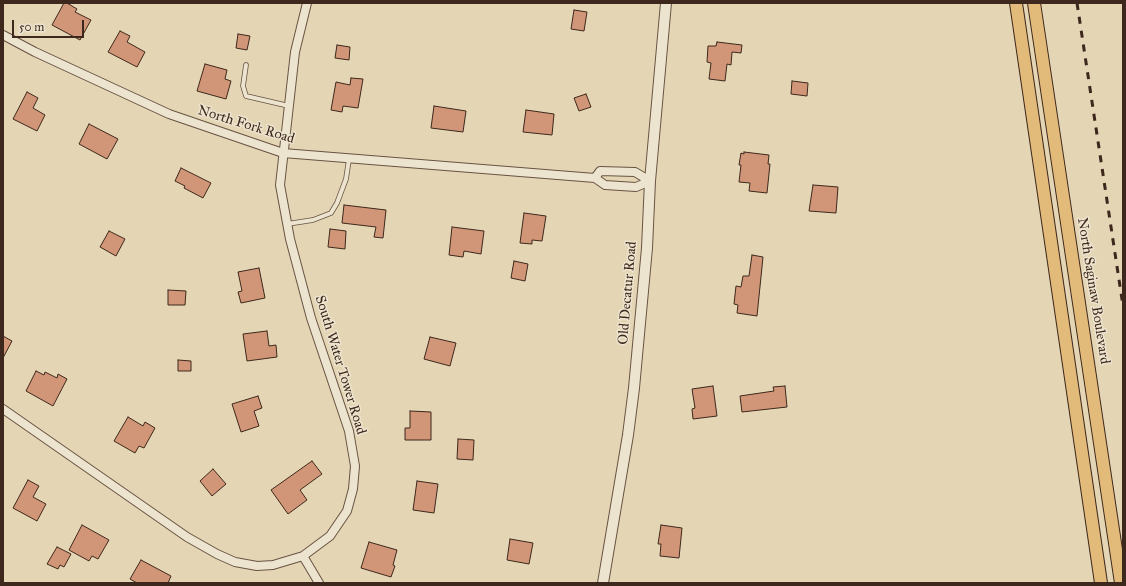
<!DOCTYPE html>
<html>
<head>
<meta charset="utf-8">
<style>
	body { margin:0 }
	#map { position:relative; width:1126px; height:586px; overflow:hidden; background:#e4d6b5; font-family:"IM FELL Great Primer",serif }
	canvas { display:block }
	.frame { position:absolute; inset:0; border:4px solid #3e271c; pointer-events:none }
	.scale { position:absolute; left:12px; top:20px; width:72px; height:18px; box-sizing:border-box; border:2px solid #3e271c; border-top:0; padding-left:5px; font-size:12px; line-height:14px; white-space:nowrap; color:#3e271c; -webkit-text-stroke:3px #ede4cf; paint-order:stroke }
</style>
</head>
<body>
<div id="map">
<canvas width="1126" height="586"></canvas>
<div class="frame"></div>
<div class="scale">50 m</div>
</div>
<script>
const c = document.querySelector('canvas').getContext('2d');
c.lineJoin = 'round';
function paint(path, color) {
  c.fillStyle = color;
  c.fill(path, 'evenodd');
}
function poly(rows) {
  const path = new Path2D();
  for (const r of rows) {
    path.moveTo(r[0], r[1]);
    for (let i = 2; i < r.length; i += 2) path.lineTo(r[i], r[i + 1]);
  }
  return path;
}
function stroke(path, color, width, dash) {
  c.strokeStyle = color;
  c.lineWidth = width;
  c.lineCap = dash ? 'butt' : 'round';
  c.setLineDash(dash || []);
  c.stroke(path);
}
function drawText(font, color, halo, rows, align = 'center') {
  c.font = font + ' "IM FELL Great Primer",serif';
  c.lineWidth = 3;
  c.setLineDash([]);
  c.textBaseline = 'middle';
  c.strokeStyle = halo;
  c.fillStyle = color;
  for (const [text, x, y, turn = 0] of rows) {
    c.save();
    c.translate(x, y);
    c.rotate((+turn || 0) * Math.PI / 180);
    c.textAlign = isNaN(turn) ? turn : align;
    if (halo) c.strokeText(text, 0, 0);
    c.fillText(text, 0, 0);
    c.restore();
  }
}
const building = poly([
	[64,3,67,3,77,9,75,12,91,20,80,40,52,25,64,3],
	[574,10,587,12,584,31,571,29,574,10],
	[120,31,130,36,127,42,145,52,137,67,108,52,120,31],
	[238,34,250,36,247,50,236,48,238,34],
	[717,42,742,45,741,53,732,52,731,65,727,64,725,81,709,79,711,63,707,62,708,46,716,46,717,42],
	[337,45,350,47,349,60,335,58,337,45],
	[205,64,227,70,225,79,231,81,226,99,197,91,205,64],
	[351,78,363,79,358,108,343,106,342,112,331,110,336,82,350,85,351,78],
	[792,81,808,83,807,96,791,94,792,81],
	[27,92,38,98,33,108,45,115,37,131,13,119,27,92],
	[586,94,591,107,579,111,574,98,586,94],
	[434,106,466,111,463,132,431,128,434,106],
	[526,110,554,114,552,135,523,132,526,110],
	[89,124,118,139,107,159,79,144,89,124],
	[744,152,769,155,768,164,770,164,767,193,749,191,750,183,739,182,741,165,739,165,741,153,744,154,744,152],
	[181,168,211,183,203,198,184,188,185,186,175,181,181,168],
	[813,185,838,187,836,213,809,211,813,185],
	[344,205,386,210,383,238,374,237,376,227,342,223,344,205],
	[524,213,546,216,542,241,532,240,532,244,520,243,524,213],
	[452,227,484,231,481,254,464,251,463,257,449,255,452,227],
	[330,229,346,231,345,249,328,247,330,229],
	[109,231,125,239,116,256,100,247,109,231],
	[752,255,763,257,757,316,737,313,738,305,734,304,736,286,741,287,743,276,749,276,752,255],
	[514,261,528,264,525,281,511,278,514,261],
	[259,268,265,298,241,303,238,292,242,291,238,272,259,268],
	[168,290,186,291,185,305,168,305,168,290],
	[267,331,269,346,276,345,277,357,247,361,243,334,267,331],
	[3,336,12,341,3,358,3,336],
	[430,337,456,343,450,366,424,359,430,337],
	[178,360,191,361,191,371,178,371,178,360],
	[36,371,44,375,45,372,57,378,58,374,67,379,53,406,26,391,36,371],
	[713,386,717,416,693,419,692,409,695,408,692,389,713,386],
	[785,386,787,407,742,412,740,396,774,391,773,387,785,386],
	[258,396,262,408,254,411,259,426,241,432,232,404,258,396],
	[410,411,431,412,431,440,405,440,405,428,410,428,410,411],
	[128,417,143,426,145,422,155,428,144,448,139,446,135,453,114,441,128,417],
	[458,439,474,440,473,460,457,459,458,439],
	[312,461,322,474,300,490,307,500,288,514,271,490,312,461],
	[213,469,226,484,212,496,200,481,213,469],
	[28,480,39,486,33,497,46,504,37,521,13,508,28,480],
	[417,481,438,484,434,513,413,510,417,481],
	[82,525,109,540,98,559,92,556,89,561,69,550,82,525],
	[661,525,682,528,679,558,660,556,661,544,658,544,661,525],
	[510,539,533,543,529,564,507,560,510,539],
	[369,542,397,550,393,565,395,566,391,577,361,568,369,542],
	[57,547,71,554,64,567,60,565,58,569,47,564,57,547],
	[141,560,171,576,168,583,137,583,130,579,141,560]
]);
paint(building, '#d09677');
stroke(building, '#3e271c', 1);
const service = poly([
	[246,65,243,86,246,96,289,106],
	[287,224,313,220,331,213,337,203,346,179,349,159]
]);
const minor = poly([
	[3,35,35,52,169,114,283,153,595,178,605,185,636,187,650,181],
	[595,178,600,171,635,172,650,181],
	[3,409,187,537,217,554,235,562,257,566,273,565,303,556,330,536,347,511,353,489,355,466,349,431,311,318,290,239,280,185,295,52,307,3],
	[303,556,319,583]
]);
const tertiary = poly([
	[603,583,628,435,634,388,647,248,650,181,666,3]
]);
const primary = poly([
	[1016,3,1101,583],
	[1034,3,1121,583]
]);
stroke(service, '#685342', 5.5);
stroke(minor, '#685342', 10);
stroke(tertiary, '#685342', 12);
stroke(primary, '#3e271c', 14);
stroke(service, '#ede4cf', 4);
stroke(minor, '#ede4cf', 8);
stroke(tertiary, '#ede4cf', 10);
stroke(primary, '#e2bb7a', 12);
stroke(poly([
	[1077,3,1123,306],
	[1123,3,1123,4]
]), '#3e271c', 3, [7, 7]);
drawText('14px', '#3e271c', '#ede4cf', [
	["North Fork Road",246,125,17],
	["North Saginaw Boulevard",1093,291,81],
	["Old Decatur Road",628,293,-85],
	["South Water Tower Road",340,365,73]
]);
</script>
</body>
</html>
